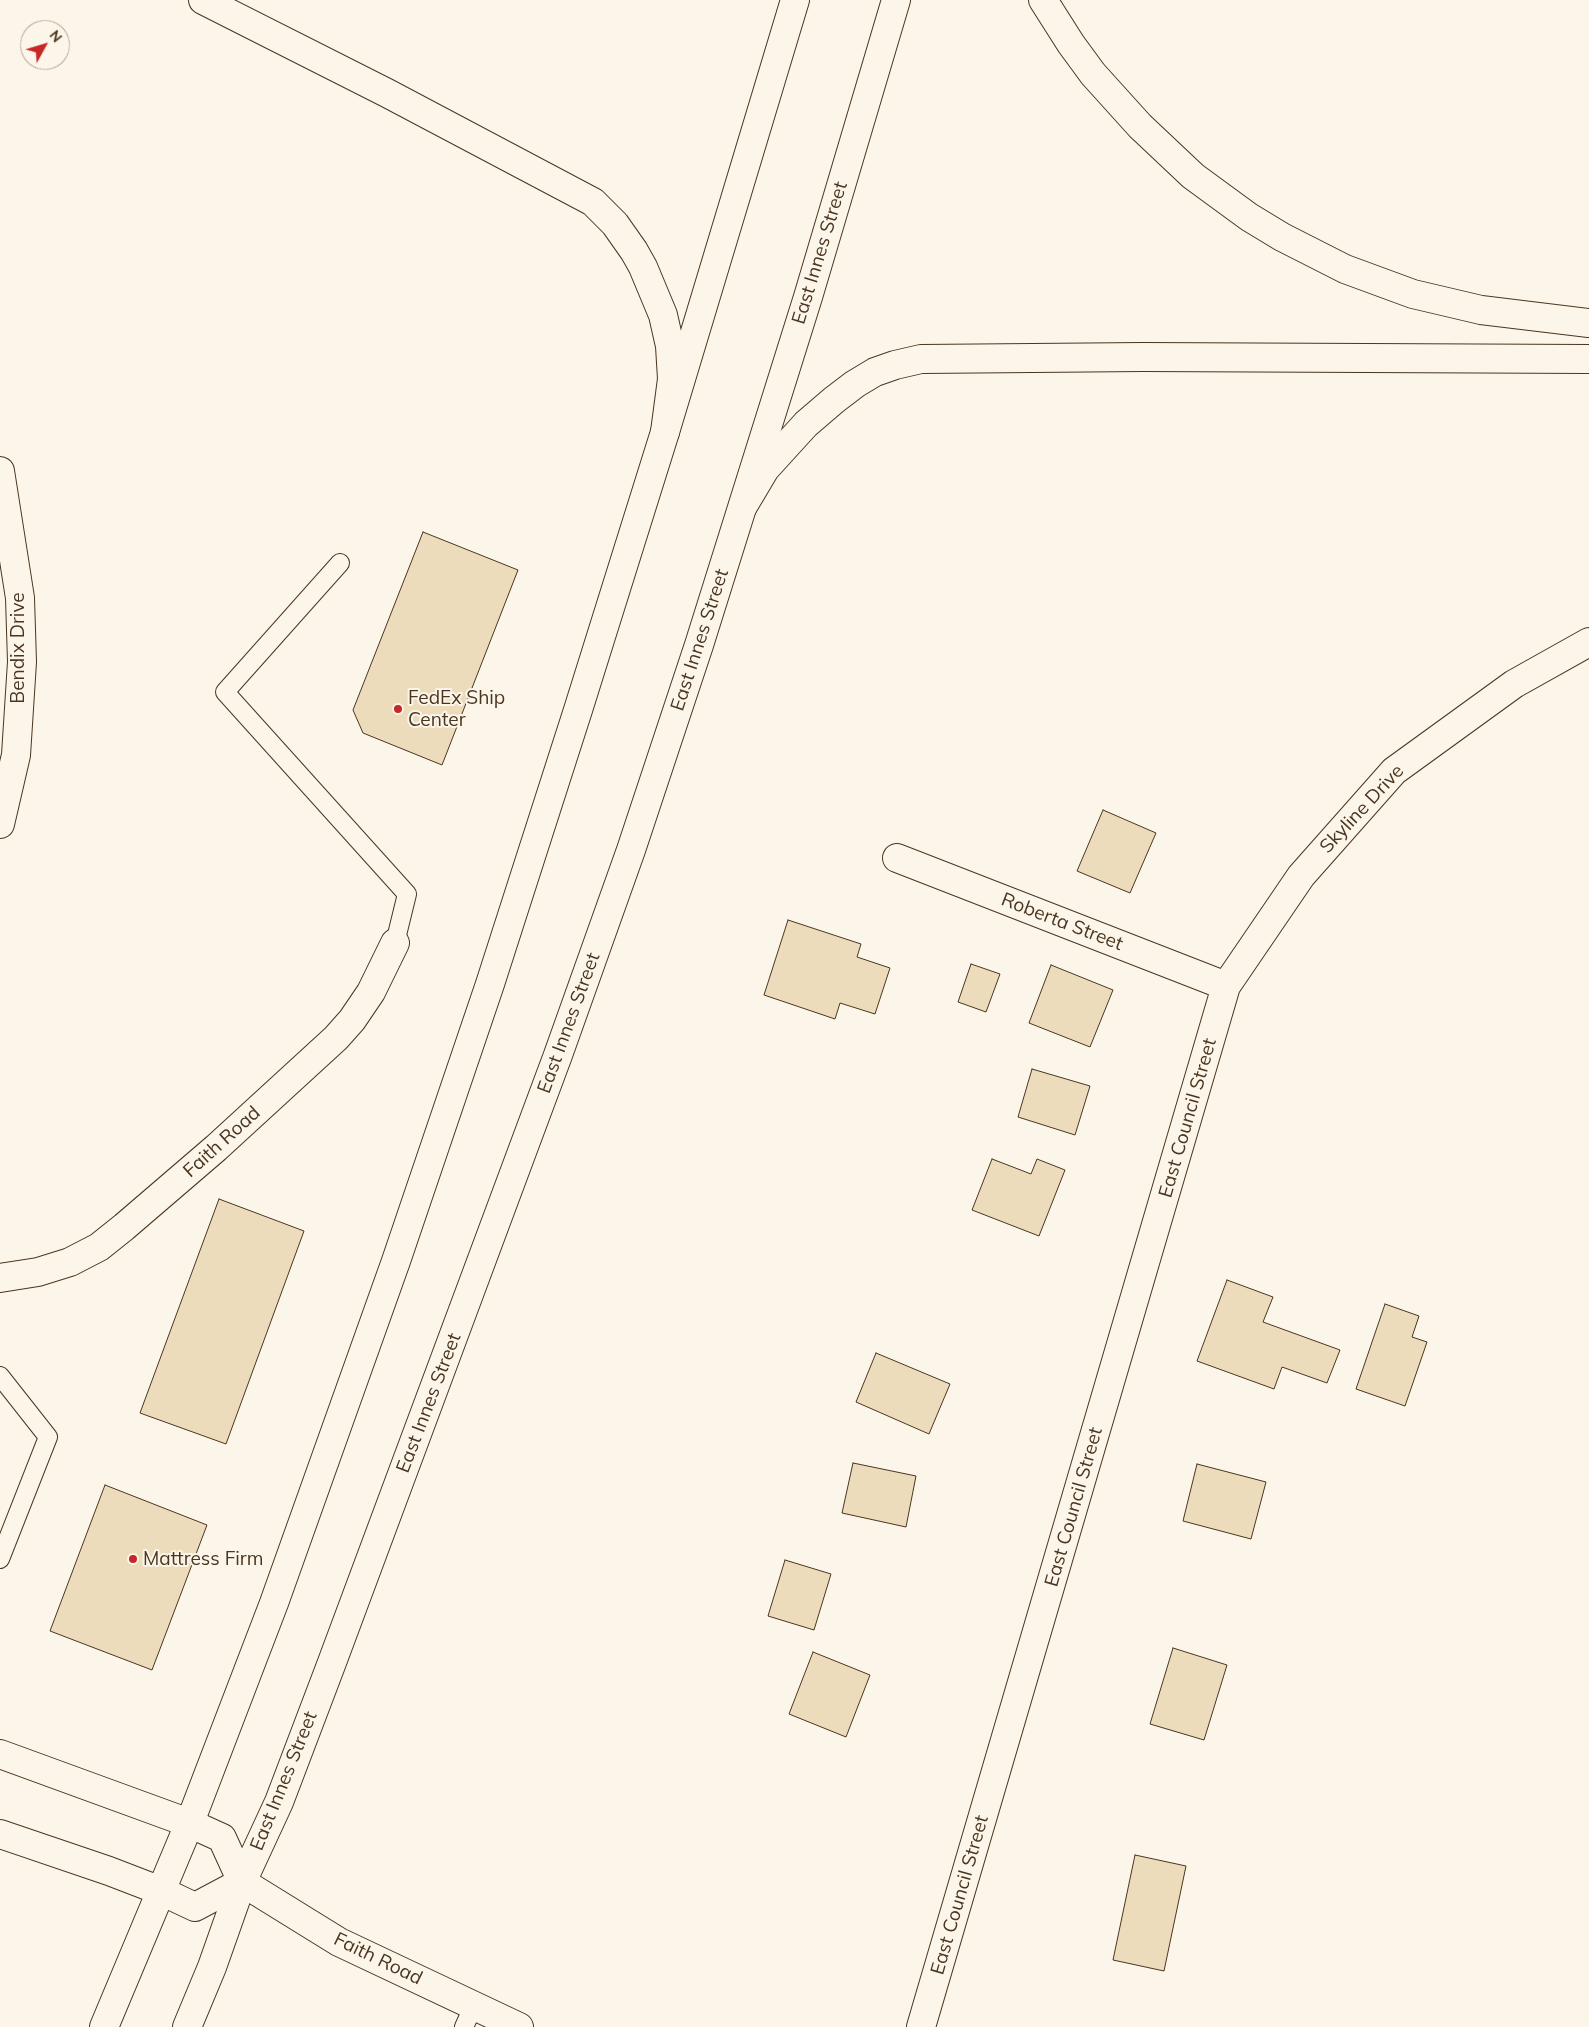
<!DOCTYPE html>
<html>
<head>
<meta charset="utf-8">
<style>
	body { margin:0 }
	#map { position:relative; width:1589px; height:2027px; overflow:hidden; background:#fbf6e9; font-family:Mulish,sans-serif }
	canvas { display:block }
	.north { position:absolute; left:20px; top:20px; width:50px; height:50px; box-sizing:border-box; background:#fbf6e9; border:1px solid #b4a999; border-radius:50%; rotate:51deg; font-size:14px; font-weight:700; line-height:20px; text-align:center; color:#4a3520 }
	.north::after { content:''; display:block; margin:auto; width:18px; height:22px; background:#c62828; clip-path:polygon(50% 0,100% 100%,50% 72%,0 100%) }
</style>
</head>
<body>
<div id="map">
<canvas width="1589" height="2027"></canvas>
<div class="north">N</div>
</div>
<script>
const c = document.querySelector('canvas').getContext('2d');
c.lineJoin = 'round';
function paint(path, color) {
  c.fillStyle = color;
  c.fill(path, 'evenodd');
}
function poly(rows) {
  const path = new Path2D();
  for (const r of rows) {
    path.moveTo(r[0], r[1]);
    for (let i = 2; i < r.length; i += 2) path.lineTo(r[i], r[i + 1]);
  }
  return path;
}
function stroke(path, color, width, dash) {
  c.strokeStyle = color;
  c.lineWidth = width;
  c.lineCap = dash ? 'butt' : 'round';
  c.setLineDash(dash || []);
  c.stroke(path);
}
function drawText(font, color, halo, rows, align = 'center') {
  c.font = font + ' Mulish,sans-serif';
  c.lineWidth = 4;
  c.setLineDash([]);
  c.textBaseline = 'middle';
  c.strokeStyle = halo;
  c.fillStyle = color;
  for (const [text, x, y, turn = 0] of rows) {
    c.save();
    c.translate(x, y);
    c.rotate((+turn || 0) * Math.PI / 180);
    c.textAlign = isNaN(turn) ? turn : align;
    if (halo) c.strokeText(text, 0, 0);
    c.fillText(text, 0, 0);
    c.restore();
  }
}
const building = poly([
	[423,532,518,570,442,765,363,733,353,710,423,532],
	[1103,810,1156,833,1130,893,1077,871,1103,810],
	[788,920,861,944,857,957,890,968,875,1014,840,1003,835,1019,764,995,788,920],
	[971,964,1000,974,986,1012,958,1002,971,964],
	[1051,965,1113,990,1090,1047,1029,1023,1051,965],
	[1032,1069,1090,1086,1075,1135,1018,1117,1032,1069],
	[992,1159,1031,1174,1037,1159,1065,1170,1039,1236,972,1210,992,1159],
	[219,1199,304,1231,226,1444,140,1413,219,1199],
	[1227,1280,1273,1297,1263,1322,1340,1350,1327,1383,1282,1367,1274,1389,1197,1361,1227,1280],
	[1385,1304,1419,1316,1412,1337,1427,1342,1405,1406,1356,1389,1385,1304],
	[876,1353,950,1384,929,1434,856,1402,876,1353],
	[853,1463,916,1476,906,1527,842,1513,853,1463],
	[1197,1464,1266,1482,1251,1539,1183,1521,1197,1464],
	[105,1485,207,1525,152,1670,50,1631,105,1485],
	[785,1560,831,1574,814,1630,768,1616,785,1560],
	[1173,1648,1227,1665,1204,1740,1150,1724,1173,1648],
	[813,1652,870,1675,846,1737,789,1714,813,1652],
	[1135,1855,1186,1866,1164,1971,1113,1960,1135,1855]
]);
paint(building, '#ecdcbc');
stroke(building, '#4a3520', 1);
const lane = poly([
	[340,563,225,692,407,894,395,943],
	[0,1376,48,1437,0,1559],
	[464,2027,474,2005]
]);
const street = poly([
	[0,471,20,598,22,662,16,755,0,824],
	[897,858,1226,986],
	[0,1278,38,1272,70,1262,99,1247,124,1227,216,1148,336,1038,352,1020,371,992,395,943],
	[242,1882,339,1942,519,2027],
	[921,2027,1226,986,1301,876,1394,771,1514,684,1589,642]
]);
const secondary = poly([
	[0,1754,189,1823,222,1838,242,1882,195,1907,161,1891,109,1871,0,1834]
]);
const primary = poly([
	[104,2027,192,1817,274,1603,396,1261,490,984,578,710,665,432,795,0],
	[187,2027,212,1967,242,1882,279,1802,331,1665,558,1055,631,850,699,645,808,297,896,0]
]);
const highway = poly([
	[203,0,387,93,593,202,615,224,634,251,643,267,663,315,670,346,672,379,665,432],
	[1043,0,1071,44,1093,74,1140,126,1193,176,1249,217,1282,237,1345,269,1413,294,1481,310,1589,323],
	[743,506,765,469,806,424,834,400,855,384,875,372,895,365,921,359,1143,357,1589,359]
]);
stroke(lane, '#4a3520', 20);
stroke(street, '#4a3520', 30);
stroke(secondary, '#4a3520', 30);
stroke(primary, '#4a3520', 30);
stroke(highway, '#4a3520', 30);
stroke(lane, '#fbf6e9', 18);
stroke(street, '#fbf6e9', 28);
stroke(secondary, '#fbf6e9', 28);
stroke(primary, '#fbf6e9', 28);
stroke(highway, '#fbf6e9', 28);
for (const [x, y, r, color] of [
	[398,709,5,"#c62828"],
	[133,1559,5,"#c62828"]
]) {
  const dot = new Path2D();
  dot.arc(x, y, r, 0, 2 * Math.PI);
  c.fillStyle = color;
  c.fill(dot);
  stroke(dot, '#fbf6e9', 2);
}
drawText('19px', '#4a3520', '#fbf6e9', [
	["East Innes Street",820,253,-73],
	["East Innes Street",700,640,-72],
	["Bendix Drive",18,648,-90],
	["Skyline Drive",1362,809,-47],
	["Roberta Street",1062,922,21],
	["East Innes Street",569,1023,-70],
	["East Council Street",1188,1118,-74],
	["Faith Road",222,1142,-42],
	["East Innes Street",429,1403,-69],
	["East Council Street",1074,1507,-74],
	["East Innes Street",284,1781,-68],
	["East Council Street",960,1895,-74],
	["Faith Road",378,1959,26]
]);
drawText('19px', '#4a3520', '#fbf6e9', [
	["FedEx Ship",408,698],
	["Center",408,720],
	["Mattress Firm",143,1559]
], 'left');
</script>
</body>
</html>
